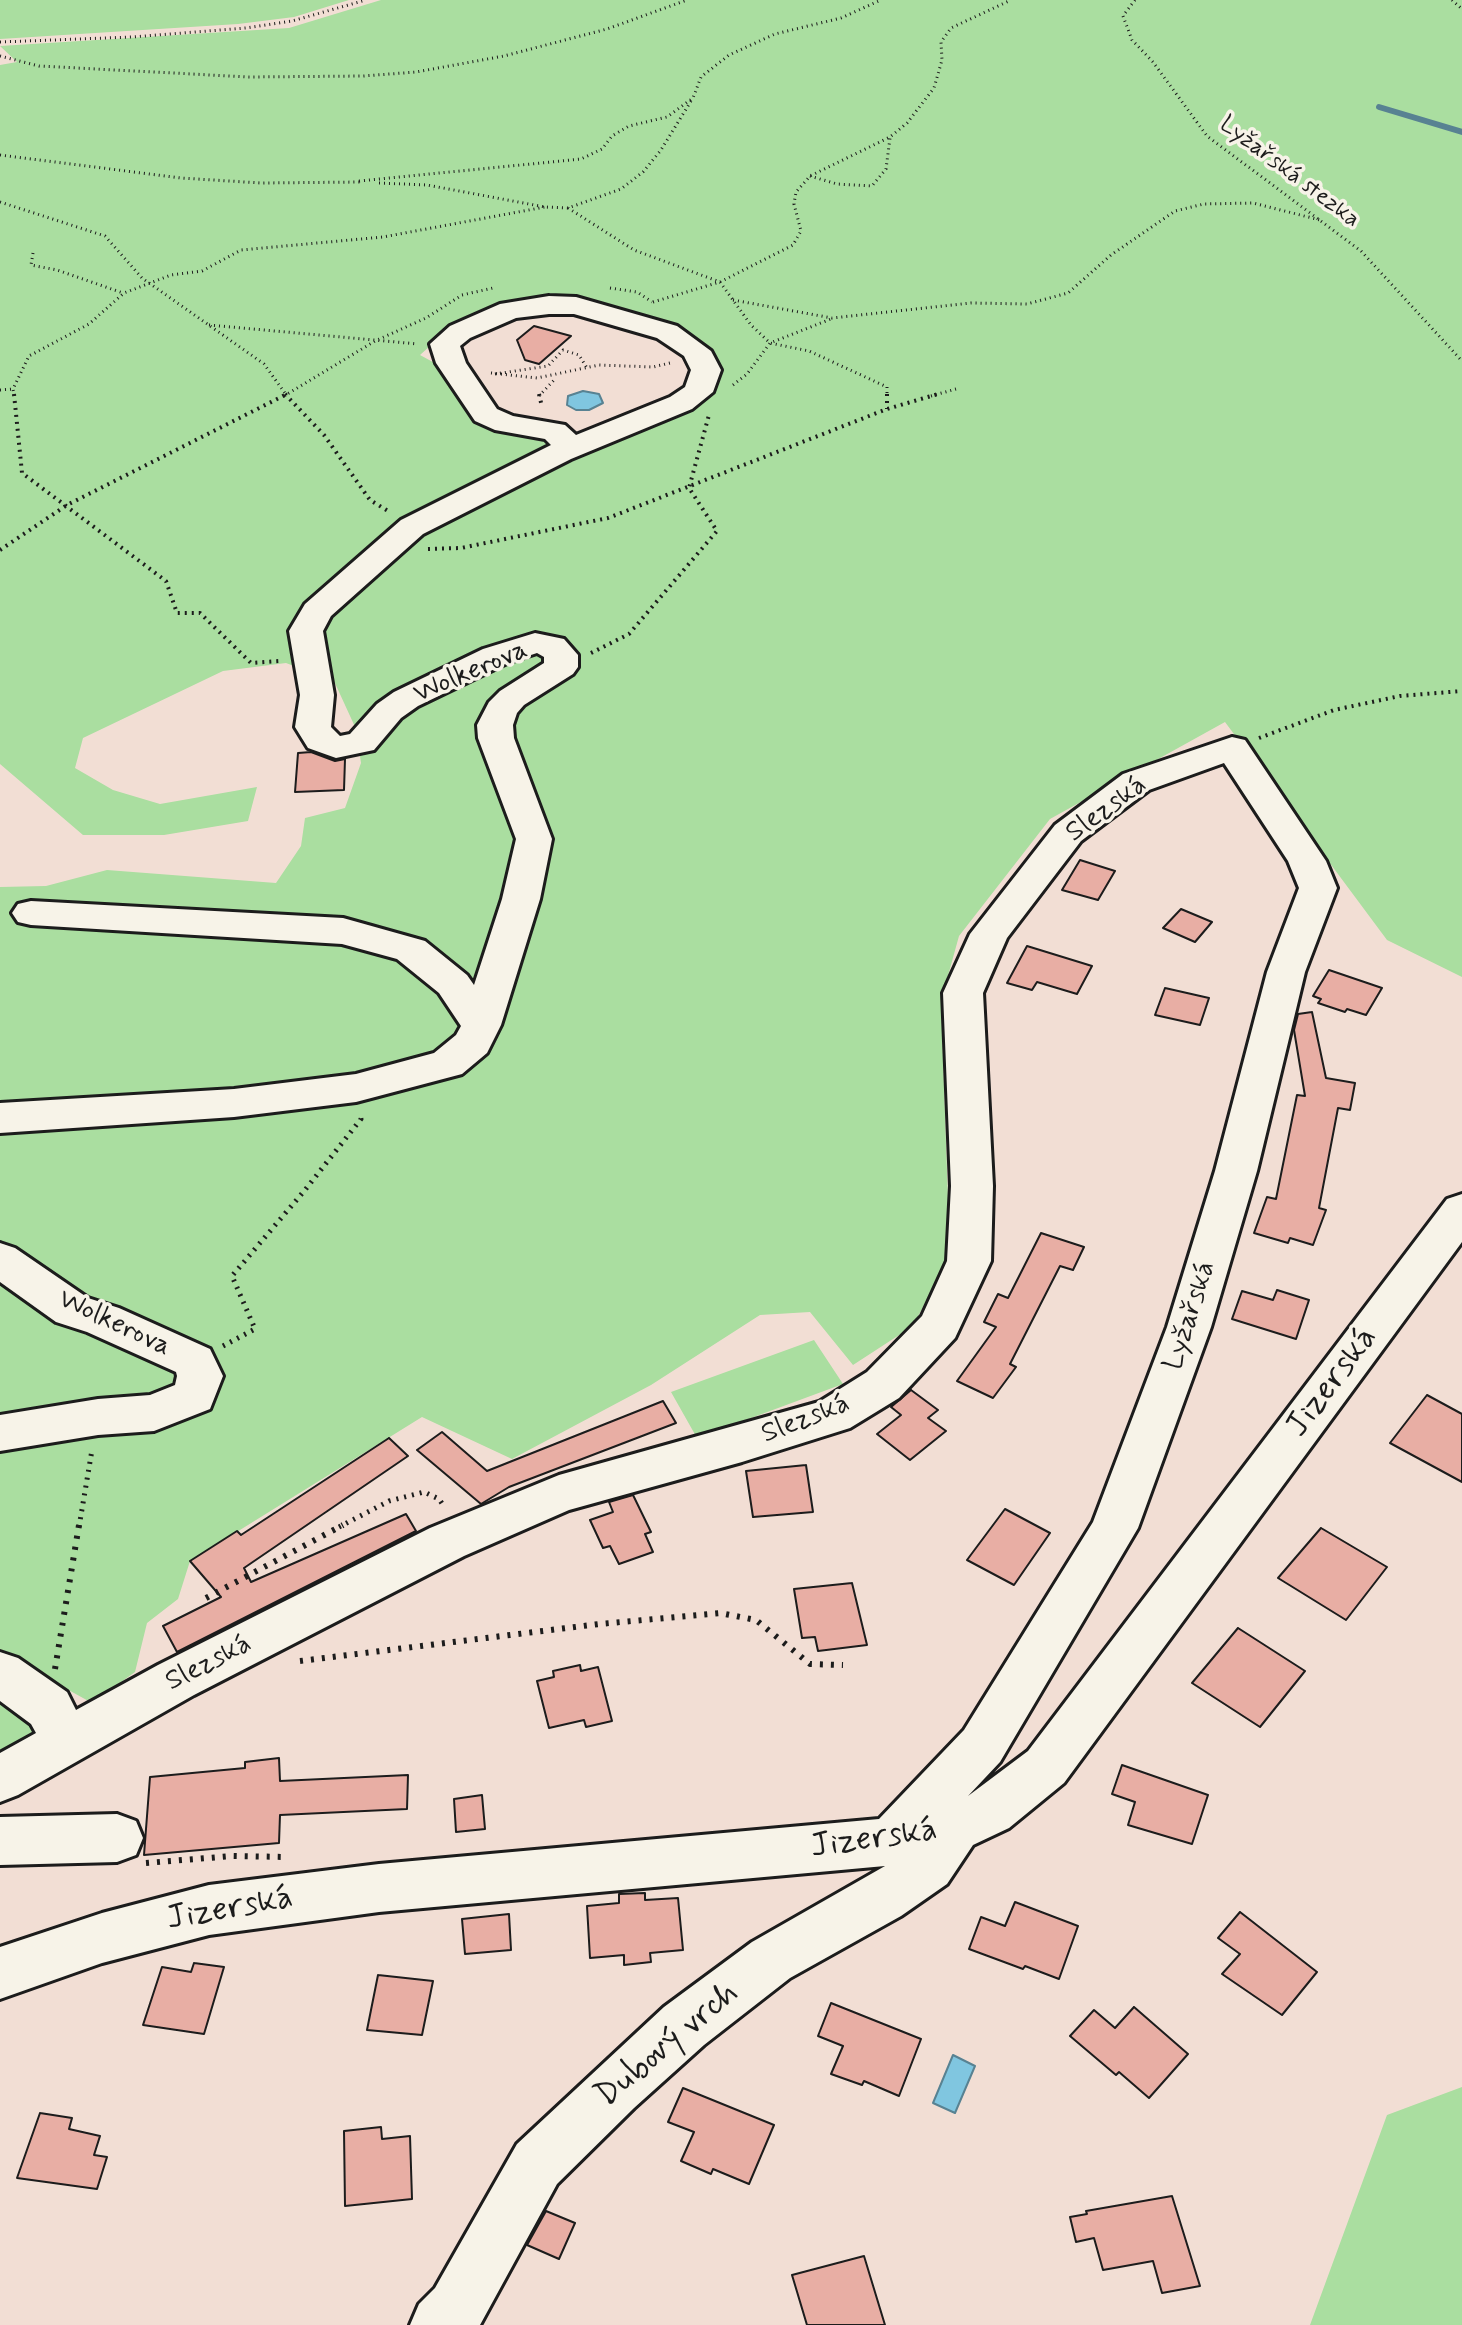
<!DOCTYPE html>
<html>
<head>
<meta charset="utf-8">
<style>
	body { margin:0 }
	canvas { display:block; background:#f2ded4 }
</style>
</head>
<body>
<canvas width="1462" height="2325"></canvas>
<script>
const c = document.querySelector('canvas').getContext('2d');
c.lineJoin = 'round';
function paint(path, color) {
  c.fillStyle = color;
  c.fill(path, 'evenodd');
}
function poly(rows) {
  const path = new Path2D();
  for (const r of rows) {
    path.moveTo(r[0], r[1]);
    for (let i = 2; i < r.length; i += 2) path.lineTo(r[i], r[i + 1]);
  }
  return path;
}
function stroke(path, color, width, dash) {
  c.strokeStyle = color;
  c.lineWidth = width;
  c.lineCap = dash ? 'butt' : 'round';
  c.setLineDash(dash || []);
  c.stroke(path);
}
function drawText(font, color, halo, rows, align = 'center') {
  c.font = font + ' Mynerve,sans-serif';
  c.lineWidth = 7;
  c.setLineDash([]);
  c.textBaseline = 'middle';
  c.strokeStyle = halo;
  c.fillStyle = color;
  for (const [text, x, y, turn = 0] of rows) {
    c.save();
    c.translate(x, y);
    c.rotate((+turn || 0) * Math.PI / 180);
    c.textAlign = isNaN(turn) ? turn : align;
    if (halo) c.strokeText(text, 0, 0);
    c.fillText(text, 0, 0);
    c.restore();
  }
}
paint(poly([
	[0,0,349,0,294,17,238,24,0,39],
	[381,0,1462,0,1462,977,1387,940,1225,722,1050,819,959,936,941,1001,950,1255,913,1326,853,1365,810,1312,760,1315,651,1385,512,1459,422,1417,190,1561,178,1599,147,1623,135,1672,92,1703,0,1652,0,887,46,886,107,870,276,883,301,846,305,818,345,808,361,763,356,729,334,681,286,663,223,671,83,738,75,768,113,790,160,804,257,787,248,821,164,835,83,835,0,764,0,65,17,62,0,46,289,28],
	[581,304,706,356,689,405,565,450,543,432,470,403,453,373,420,355,449,329],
	[814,1340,843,1384,697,1438,671,1392],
	[0,1700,39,1730,18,1745,0,1750],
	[1462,2087,1462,2325,1310,2325,1387,2115]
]), '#aadea0');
const water = poly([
	[583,391,599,394,603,403,589,410,576,410,567,405,568,396,583,391],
	[953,2055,975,2066,955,2113,933,2103,953,2055]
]);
paint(water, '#80c6e0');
stroke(water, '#588292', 2);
stroke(poly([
	[1379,107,1462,132]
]), '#588292', 6);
const building = poly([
	[534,326,571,336,539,364,525,360,517,340,534,326],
	[311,752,335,761,345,759,344,790,295,792,298,753,311,752],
	[1080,860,1115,871,1098,900,1062,890,1080,860],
	[1181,909,1212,922,1195,942,1163,928,1181,909],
	[1027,946,1092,966,1077,994,1037,982,1032,990,1007,983,1027,946],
	[1329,970,1382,988,1366,1015,1347,1009,1345,1012,1318,1003,1321,999,1313,996,1329,970],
	[1165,988,1209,998,1200,1025,1155,1015,1165,988],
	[1312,1012,1326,1078,1355,1083,1350,1110,1338,1108,1319,1208,1326,1210,1313,1245,1290,1238,1288,1243,1254,1233,1267,1197,1276,1199,1297,1095,1305,1096,1294,1030,1298,1014,1312,1012],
	[1041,1233,1084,1247,1073,1270,1060,1266,1010,1364,1016,1367,993,1398,957,1381,996,1327,984,1322,998,1294,1008,1298,1041,1233],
	[1277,1290,1309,1300,1296,1339,1232,1319,1242,1291,1273,1300,1277,1290],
	[911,1390,938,1410,928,1418,946,1431,910,1460,877,1434,901,1415,891,1407,911,1390],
	[1427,1395,1462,1414,1462,1482,1390,1443,1427,1395],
	[663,1401,676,1423,509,1487,481,1504,417,1450,442,1432,487,1471,663,1401],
	[389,1438,408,1456,244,1568,251,1582,406,1514,416,1531,177,1652,163,1626,221,1597,190,1561,237,1531,241,1535,389,1438],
	[806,1465,813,1512,753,1517,746,1471,806,1465],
	[633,1495,651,1532,645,1534,653,1552,619,1564,610,1546,603,1548,590,1520,613,1512,609,1502,633,1495],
	[1005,1509,1050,1533,1014,1585,967,1560,1005,1509],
	[1321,1528,1387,1567,1346,1620,1278,1578,1321,1528],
	[852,1583,867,1645,818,1651,815,1637,802,1638,794,1589,852,1583],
	[1238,1628,1305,1671,1260,1727,1192,1683,1238,1628],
	[580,1665,581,1671,598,1667,612,1721,586,1727,584,1720,549,1728,537,1681,554,1677,553,1671,580,1665],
	[279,1758,280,1781,408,1775,407,1809,280,1815,279,1843,144,1855,150,1777,245,1768,245,1762,279,1758],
	[1122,1765,1208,1795,1192,1844,1128,1825,1135,1802,1112,1794,1122,1765],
	[482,1795,485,1829,456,1832,454,1799,482,1795],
	[645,1893,645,1900,678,1898,683,1950,650,1953,651,1962,624,1965,624,1955,590,1958,587,1906,619,1903,619,1894,645,1893],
	[1015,1902,1078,1926,1059,1979,1025,1966,1023,1969,969,1949,981,1917,1005,1926,1015,1902],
	[1240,1912,1317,1972,1282,2015,1222,1974,1240,1954,1218,1938,1240,1912],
	[509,1914,511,1950,465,1954,462,1919,509,1914],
	[194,1963,224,1967,204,2034,143,2025,162,1967,191,1972,194,1963],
	[378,1975,433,1981,422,2035,367,2030,378,1975],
	[831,2003,921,2039,899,2096,864,2081,862,2085,831,2074,843,2046,818,2036,831,2003],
	[1134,2007,1188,2054,1149,2098,1119,2072,1116,2075,1070,2036,1094,2010,1115,2028,1134,2007],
	[683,2088,774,2125,749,2184,713,2169,711,2174,681,2161,694,2132,668,2122,683,2088],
	[40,2113,72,2118,69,2129,100,2136,94,2155,107,2157,97,2189,17,2178,40,2113],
	[381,2127,382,2139,410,2136,412,2199,345,2206,344,2131,381,2127],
	[1172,2196,1200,2286,1162,2293,1153,2261,1103,2270,1094,2238,1076,2242,1070,2217,1087,2214,1086,2211,1172,2196],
	[546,2211,575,2223,559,2259,527,2245,546,2211],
	[864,2256,885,2325,807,2325,792,2275,864,2256]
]);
paint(building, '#e8aea4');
stroke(building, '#1c1c1c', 2);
const minor = poly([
	[549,296,576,297,677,326,711,351,721,370,713,392,692,409,571,459,423,534,331,616,323,631,334,695,331,727,340,736,350,734,377,704,394,692,483,649,535,633,564,639,578,655,578,667,573,674,524,705,517,713,513,725,514,738,552,839,540,899,501,1025,487,1053,462,1074,356,1102,234,1117,0,1133,0,1103,234,1089,356,1074,434,1053,456,1035,461,1026,439,993,397,959,342,944,31,925,18,922,12,913,18,904,31,901,343,918,425,941,467,975,474,985,502,899,516,839,478,738,477,725,489,702,500,691,544,663,544,657,537,653,507,663,418,706,401,718,374,750,336,758,308,748,295,727,300,695,289,631,305,604,401,520,551,445,545,439,495,430,475,421,436,363,430,344,450,326,500,304,549,296],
	[549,314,574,314,657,338,684,356,691,370,685,387,670,397,576,435,565,425,513,416,497,409,466,363,460,346,470,338,516,318,549,314],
	[1232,737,1245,740,1326,861,1337,888,1305,972,1257,1171,1211,1327,1138,1528,1000,1762,968,1796,1028,1751,1447,1199,1462,1194,1462,1242,1064,1783,1009,1828,973,1845,947,1884,901,1916,790,1978,704,2045,634,2108,557,2184,480,2325,410,2325,419,2304,435,2288,517,2144,664,2007,752,1942,885,1866,379,1912,209,1935,102,1963,0,1999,0,1947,102,1913,209,1885,379,1864,879,1819,964,1730,1093,1522,1167,1327,1215,1171,1267,972,1299,888,1288,861,1224,763,1149,790,1081,841,1007,938,983,993,993,1186,991,1261,955,1338,899,1398,850,1428,742,1462,569,1510,464,1556,194,1695,18,1795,0,1802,0,1753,36,1733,31,1724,0,1701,0,1652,18,1658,67,1692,76,1710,158,1665,430,1528,559,1475,819,1402,867,1372,922,1316,947,1261,951,1186,943,993,970,934,1055,825,1123,774,1232,737],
	[0,1243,15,1248,88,1298,119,1308,210,1349,223,1376,210,1409,154,1431,98,1435,0,1451,0,1415,98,1399,150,1395,175,1385,177,1376,176,1372,87,1332,56,1322,0,1282,0,1243],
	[117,1814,136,1821,143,1838,136,1855,117,1862,0,1865,0,1817,117,1814]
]);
stroke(minor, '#1c1c1c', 6);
stroke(poly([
	[1135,0,1123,16,1132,40,1153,62,1207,136,1361,251,1462,361],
	[1452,0,1462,9],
	[0,42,132,37,246,28,292,21,366,0],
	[0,56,39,66,249,77,363,76,416,72,504,56,607,29,687,0],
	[691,101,661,150,643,172,621,189,568,208,634,250,720,282,751,325,770,343,809,351,887,387,887,396],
	[0,155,181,178,261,183,361,182],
	[810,176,837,184,872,186,886,169,890,138],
	[359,181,581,159,602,149,612,136,629,126,667,117,693,98,701,77,729,55,775,34,841,18,881,0],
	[379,183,427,185,545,207,568,208],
	[0,202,105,236,142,278,264,364,287,396],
	[33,253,31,265,57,270,123,293],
	[610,288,637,292,652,302],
	[733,300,832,318,971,303,1027,304,1068,293,1111,255,1175,211,1204,204,1253,203,1320,220],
	[653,302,720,282,793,245,801,231,794,204,796,192,810,176,890,137,907,123,934,88,942,60,941,42,951,28,1011,0],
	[209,325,418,344],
	[491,373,537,378,599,365,653,367,670,363],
	[495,374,548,366,563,350,579,355,587,368],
	[733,385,747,374,770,343,831,319],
	[0,390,13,389],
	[14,396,13,389,29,356,89,324,124,293,171,275,202,271,241,250,383,237,545,207],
	[284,396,375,341,426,318,462,295,493,288],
	[539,396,556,378],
	[931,396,956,389]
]), '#1c1c1c', 3, [1, 4]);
stroke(poly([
	[14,394,22,473,166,581,177,613,200,613,251,663,280,661],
	[285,394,324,435,370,500,388,511],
	[539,394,542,407],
	[887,394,887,409],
	[428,549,461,548,608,518,887,409,938,394],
	[0,550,67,505,287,394],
	[591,653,629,634,717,531,689,488,709,415],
	[1259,738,1334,710,1400,696,1462,691]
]), '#1c1c1c', 4, [2, 5]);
stroke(poly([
	[223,1346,255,1329,232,1276,305,1190,361,1119,360,1115],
	[79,1527,92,1450],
	[339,1527,389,1501,424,1492,439,1499,445,1508]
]), '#1c1c1c', 5, [2, 6]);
stroke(poly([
	[206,1598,343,1525],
	[300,1661,599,1624,720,1613,756,1620,810,1664,843,1665],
	[55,1669,79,1525],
	[146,1863,233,1856,287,1857]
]), '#1c1c1c', 6, [3, 8]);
paint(minor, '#f7f3e8');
drawText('24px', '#1c1c1c', '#f7f3e8', [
	["Lyžařská stezka",1289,173,37]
]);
drawText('28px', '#1c1c1c', '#f7f3e8', [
	["Wolkerova",471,673,-23],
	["Slezská",1107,810,-36],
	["Lyžařská",1191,1316,-72],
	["Wolkerova",114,1324,25],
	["Slezská",806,1420,-21],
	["Slezská",209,1664,-27]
]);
drawText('34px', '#1c1c1c', '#f7f3e8', [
	["Jizerská",1333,1383,-53],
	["Jizerská",874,1840,-8],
	["Jizerská",230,1910,-10],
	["Dubový vrch",668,2046,-40]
]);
</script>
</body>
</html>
